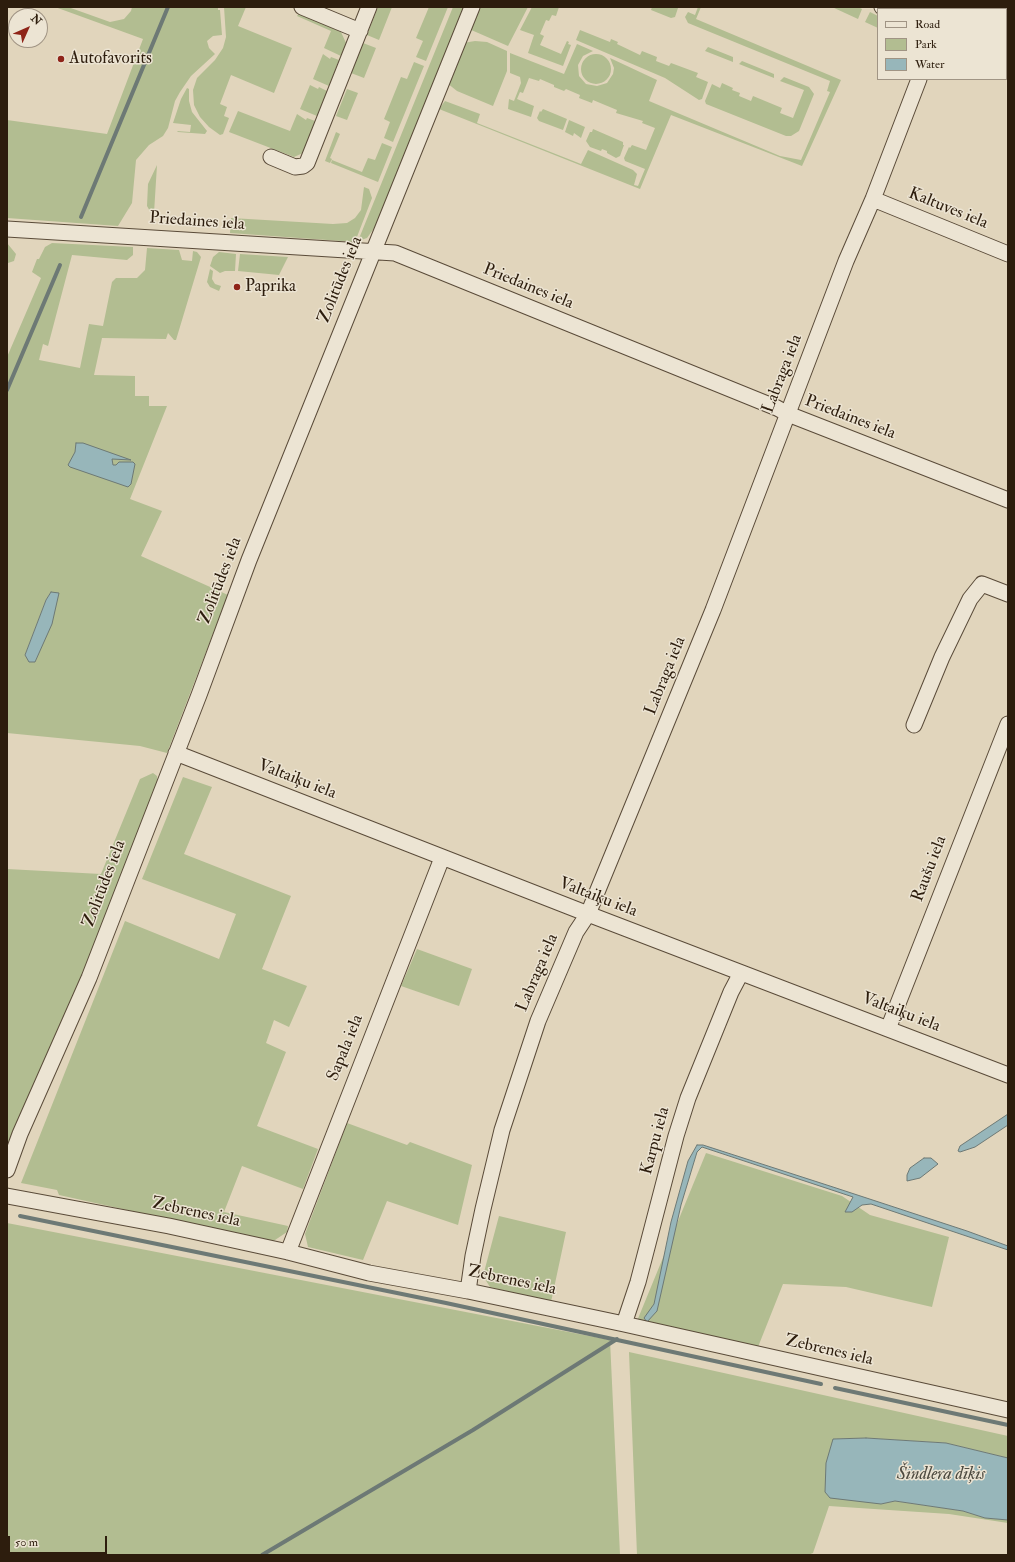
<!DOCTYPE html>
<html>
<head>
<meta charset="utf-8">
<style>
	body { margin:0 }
	#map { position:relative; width:1015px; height:1562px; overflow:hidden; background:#e1d5bc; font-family:"IM FELL Double Pica",serif }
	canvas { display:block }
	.frame { position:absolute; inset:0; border:8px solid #2d1d0d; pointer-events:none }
	.legend { position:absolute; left:877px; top:8px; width:130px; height:72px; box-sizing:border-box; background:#ece4d3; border:1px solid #a09484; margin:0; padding:5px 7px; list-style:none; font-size:12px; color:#2d1d0d }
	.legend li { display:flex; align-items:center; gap:8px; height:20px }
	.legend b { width:20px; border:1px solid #a09484 }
	.north { position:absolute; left:8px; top:8px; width:40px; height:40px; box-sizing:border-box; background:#ece4d3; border:1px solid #a09484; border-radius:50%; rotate:45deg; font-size:11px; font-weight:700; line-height:16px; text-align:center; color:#2d1d0d }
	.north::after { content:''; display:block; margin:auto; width:14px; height:18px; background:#8f2418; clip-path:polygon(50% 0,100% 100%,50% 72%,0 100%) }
	.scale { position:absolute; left:8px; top:1536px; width:99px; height:18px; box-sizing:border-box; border:2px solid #2d1d0d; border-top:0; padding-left:5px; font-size:12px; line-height:14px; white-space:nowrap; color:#2d1d0d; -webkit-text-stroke:3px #ece4d3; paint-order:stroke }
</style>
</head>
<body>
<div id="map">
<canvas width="1015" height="1562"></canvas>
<div class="frame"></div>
<ul class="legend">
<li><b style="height:5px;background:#ece4d3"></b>Road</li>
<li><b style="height:11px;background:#b2bd91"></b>Park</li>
<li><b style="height:11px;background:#97b6ba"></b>Water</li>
</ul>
<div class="north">N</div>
<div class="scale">50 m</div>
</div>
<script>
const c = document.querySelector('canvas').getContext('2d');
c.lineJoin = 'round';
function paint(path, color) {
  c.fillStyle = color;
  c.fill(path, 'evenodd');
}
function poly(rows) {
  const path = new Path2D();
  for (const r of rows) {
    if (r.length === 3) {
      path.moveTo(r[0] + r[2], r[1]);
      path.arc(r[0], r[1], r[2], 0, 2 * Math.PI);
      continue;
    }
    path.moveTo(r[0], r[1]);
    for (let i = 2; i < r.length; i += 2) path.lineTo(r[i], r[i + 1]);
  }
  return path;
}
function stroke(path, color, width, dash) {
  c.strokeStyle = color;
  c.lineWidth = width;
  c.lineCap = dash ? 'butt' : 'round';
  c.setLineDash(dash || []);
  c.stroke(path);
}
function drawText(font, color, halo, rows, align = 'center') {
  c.font = font + ' "IM FELL Double Pica",serif';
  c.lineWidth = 3;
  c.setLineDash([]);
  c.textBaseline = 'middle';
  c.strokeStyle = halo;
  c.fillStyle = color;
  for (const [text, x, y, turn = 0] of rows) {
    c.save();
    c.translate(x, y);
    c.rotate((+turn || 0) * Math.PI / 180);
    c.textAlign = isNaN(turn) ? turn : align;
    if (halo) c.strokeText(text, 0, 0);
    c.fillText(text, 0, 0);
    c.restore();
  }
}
paint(poly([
	[55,7,68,7,110,22,124,19,131,11,132,7,218,7,218,10,220,10,222,35,213,36,207,41,209,48,215,54,191,76,180,92,175,101,168,128,163,136,149,145,136,160,132,203,118,226,7,218,7,120,107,134,143,39],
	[224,7,246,7,238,26,292,48,274,93,231,75,220,104,227,107,224,116,229,118,223,134,220,135,209,127,200,117,194,105,193,90,197,78,215,60,223,48,226,37],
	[378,7,392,7,379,40,367,35],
	[429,7,448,7,426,61,416,57,423,41,416,38],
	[453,7,466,7,375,227,367,238,358,241],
	[478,7,528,7,508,46,469,29],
	[532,7,559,7,556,16,552,15,549,21,546,20,540,34,544,36,540,45,561,54,567,41,569,42,568,44,571,45,563,66,528,53,534,35,520,30],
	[652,7,676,7,678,8,675,17,671,18,651,10],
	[698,7,701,7,696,19,841,80,802,166,671,115,640,189,439,109,445,101,480,114,477,123,581,164,588,150,633,170,637,174,634,185,638,186,645,169,625,161,624,158,629,147,630,148,632,145,646,150,655,128,642,123,643,121,616,113,617,110,593,100,592,103,579,98,580,95,566,89,564,91,554,87,554,85,540,79,539,81,529,78,523,93,520,92,517,99,534,106,531,117,508,109,509,99,514,101,521,83,520,77,510,73,510,53,564,74,577,44,593,51,583,56,578,65,579,76,586,84,597,86,607,83,613,74,614,68,610,58,657,80,649,101,780,156,801,160,830,92,827,91,830,81,688,23,685,17,688,12,695,15],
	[832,7,858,7,862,9,858,19],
	[870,12,878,16,878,28,865,22],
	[299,13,341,32,346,43,341,56,324,48,331,31,297,16],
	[580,30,610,42,611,39,618,42,617,44,640,55,642,51,657,57,656,61,669,66,671,63,698,73,696,77,708,82,702,99,699,100,665,78,576,40],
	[475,41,487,42,507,51,507,71,493,106,457,91,447,83,463,43],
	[363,43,376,48,364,78,351,73],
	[708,47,733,57,733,62,705,51],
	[596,69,15],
	[323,54,330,59,331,57,339,60,329,86,313,79],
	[742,61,774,74,774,78,739,64],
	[414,62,424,66,393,142,384,138,390,122,384,119,401,77,407,79],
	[784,77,809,87,814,94,799,131,791,136,786,136,706,104,705,101,712,84,720,88,722,83,733,88,732,90,740,93,739,96,751,101,753,96,782,108,780,113,793,118,804,90,780,81],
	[310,85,318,89,319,87,327,91,317,116,300,109],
	[187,88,189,89,189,101,192,112,207,131,205,134,178,132,177,131,190,132,191,125,173,123,181,99],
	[347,89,358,93,347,120,336,116],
	[543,109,567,119,563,130,539,121,537,118,540,111,541,112],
	[238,111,290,131,297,114,306,120,307,118,315,121,303,153,294,157,229,132],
	[569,120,585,127,581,138,574,133,573,136,565,132],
	[593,129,623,142,623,145,624,145,620,156,616,158,607,153,607,151,602,149,601,151,590,147,586,141,590,132,592,132],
	[336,132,340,134,330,158,332,159,330,163,325,161],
	[382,143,392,147,378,182,331,163,332,160,362,172,368,158,375,160],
	[157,165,154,213,151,213,147,206,148,184],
	[364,187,369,189,372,198,355,242,230,233,231,218,333,224,347,223,355,218,361,210],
	[7,243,16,254,14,261,8,263],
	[52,243,133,247,133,255,127,260,72,255,48,346,43,344,39,360,80,368,89,324,103,326,112,282,116,278,137,278,145,270,147,248,179,250,182,260,192,261,193,251,197,252,201,257,176,340,174,340,168,333,166,339,102,338,94,375,135,376,135,396,149,396,149,406,167,406,130,499,162,511,141,556,228,595,167,753,140,746,7,733,7,357,41,278,32,272,37,259,39,259,45,247],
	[51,592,39,652,35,662,25,655,46,600],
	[219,252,236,254,235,271,225,271,220,273,210,266,213,257],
	[240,254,288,257,279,275,238,271],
	[210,269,213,271,212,279,215,284,221,286,219,291,210,287,207,282],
	[153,773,157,776,158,785,132,855,7,1157,7,869,101,874,140,779],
	[183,777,212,787,184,854,291,896,262,969,307,986,289,1027,274,1020,266,1043,286,1052,257,1126,318,1149,303,1189,242,1166,224,1212,288,1226,287,1232,272,1242,59,1195,57,1190,21,1183,125,921,219,959,236,914,142,879],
	[417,949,472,969,459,1006,401,986],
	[347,1123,407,1145,410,1142,472,1165,458,1225,387,1201,363,1260,308,1247,305,1234],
	[706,1153,842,1196,870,1215,949,1237,932,1307,846,1287,783,1284,758,1347,637,1321],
	[499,1216,566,1232,551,1302,490,1287,483,1276],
	[7,1223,610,1340,620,1555,7,1555],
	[629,1352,1008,1436,1008,1458,946,1443,866,1438,833,1439,881,1504,895,1501,963,1511,985,1518,1008,1520,1008,1523,949,1514,829,1506,813,1553,808,1555,637,1555]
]), '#b2bd91');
const water = poly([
	[76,443,83,443,131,460,112,459,113,465,116,465,119,462,133,462,135,464,131,484,128,487,70,467,68,465,75,452,76,443],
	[51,592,59,593,52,624,35,662,29,662,25,655,46,600,51,592],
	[1008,1114,1008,1125,975,1147,960,1152,958,1151,960,1146,1008,1114],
	[697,1145,703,1145,833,1187,967,1231,1008,1246,1008,1250,871,1204,862,1205,852,1212,845,1212,853,1197,702,1147,697,1152,681,1205,657,1311,647,1322,644,1318,654,1304,671,1222,688,1161,697,1145],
	[924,1158,931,1158,938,1164,920,1178,907,1181,907,1175,910,1168,924,1158],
	[866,1438,946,1443,1008,1458,1008,1520,985,1518,963,1511,895,1501,881,1504,830,1498,825,1492,826,1463,833,1439,866,1438]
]);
paint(water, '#97b6ba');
stroke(water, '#6d7975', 1);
stroke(poly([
	[81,217,168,7],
	[7,390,60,265],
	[20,1216,446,1303,821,1384],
	[835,1388,1008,1425],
	[262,1555,473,1430,617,1339]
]), '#6d7975', 4);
const minor = poly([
	[302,7,360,31],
	[882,7,887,9],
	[921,9,922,7],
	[1006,63,1008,64],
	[271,157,295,167,303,166,307,163,369,7],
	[873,199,1008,254],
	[7,229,395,253,777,408,788,414,1008,500],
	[914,725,942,657,970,599,982,584,1008,594],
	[176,753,588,914,1008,1075],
	[888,1029,1008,724],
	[7,1170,20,1134,89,978,199,695,249,560,472,7],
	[7,1196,169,1226,288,1252,369,1273,468,1291,624,1324,1008,1410],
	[288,1252,442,858],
	[468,1291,473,1256,483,1209,502,1130,538,1021,576,932,588,914,713,610,846,261,873,199,919,79],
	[624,1324,638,1282,676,1136,688,1098,731,992,741,973]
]);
stroke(minor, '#5a4b39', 17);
stroke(minor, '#ece4d3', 15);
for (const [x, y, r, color] of [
	[61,59,4,"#8f2418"],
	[237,287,4,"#8f2418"]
]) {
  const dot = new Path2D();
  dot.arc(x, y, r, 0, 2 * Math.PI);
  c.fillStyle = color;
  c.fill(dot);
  stroke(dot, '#ece4d3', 1.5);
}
drawText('17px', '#2d1d0d', '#ece4d3', [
	["Autofavorits",69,59],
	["Paprika",245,287]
], 'left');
drawText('17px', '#2d1d0d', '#ece4d3', [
	["Kaltuves iela",948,209,22],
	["Priedaines iela",197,222,4],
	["Zolitūdes iela",341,280,-68],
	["Priedaines iela",528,287,22],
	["Labraga iela",783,374,-69],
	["Priedaines iela",850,418,21],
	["Zolitūdes iela",221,581,-69],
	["Labraga iela",666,676,-68],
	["Valtaiķu iela",297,780,21],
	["Raušu iela",930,869,-69],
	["Zolitūdes iela",105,884,-69],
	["Valtaiķu iela",598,898,21],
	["Labraga iela",538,973,-67],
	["Valtaiķu iela",901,1013,21],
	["Sapala iela",346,1048,-68],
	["Karpu iela",656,1141,-75],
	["Zebrenes iela",196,1213,12],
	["Zebrenes iela",512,1281,12],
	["Zebrenes iela",829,1351,13]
]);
drawText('italic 18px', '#4d4b41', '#ece4d3', [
	["Šindlera dīķis",941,1475]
]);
</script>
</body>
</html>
